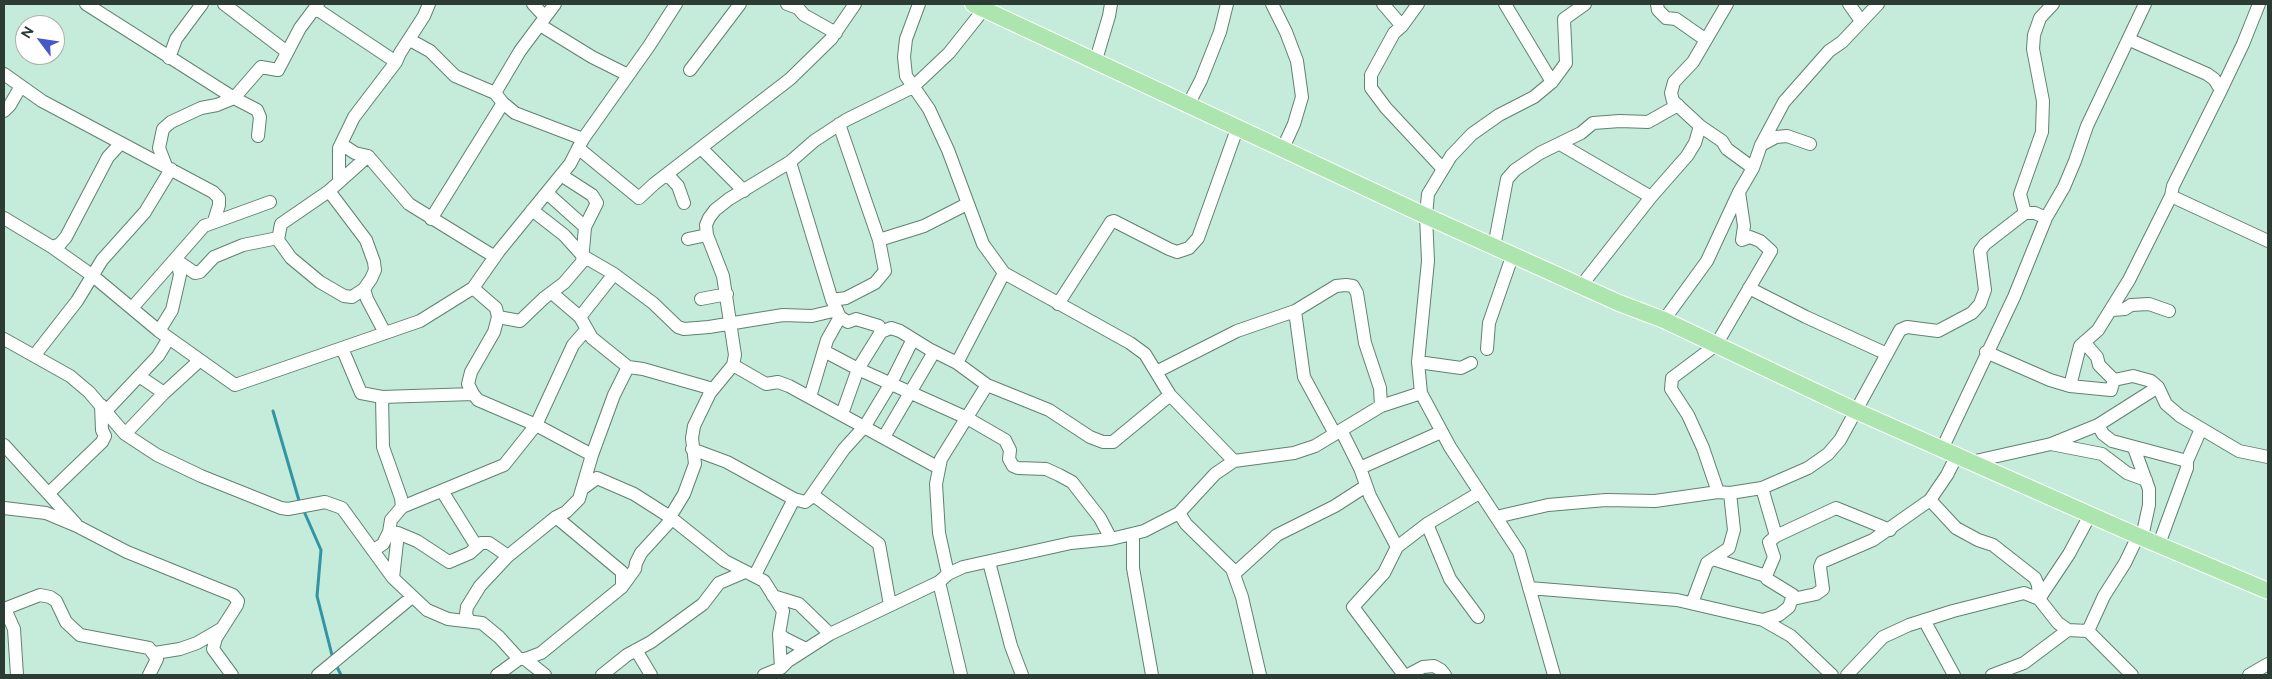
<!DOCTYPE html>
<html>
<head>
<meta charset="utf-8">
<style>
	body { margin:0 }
	#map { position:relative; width:2272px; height:679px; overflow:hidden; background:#c5ebda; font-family:Figtree,sans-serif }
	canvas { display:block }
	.frame { position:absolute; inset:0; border:5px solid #2c3b34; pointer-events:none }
	.north { position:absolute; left:15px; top:15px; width:50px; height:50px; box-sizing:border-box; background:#fff; border:1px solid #abb1ae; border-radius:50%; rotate:301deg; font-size:14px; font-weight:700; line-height:20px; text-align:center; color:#2c3b34 }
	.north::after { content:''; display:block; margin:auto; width:18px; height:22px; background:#4757cc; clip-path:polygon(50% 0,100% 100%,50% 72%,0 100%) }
</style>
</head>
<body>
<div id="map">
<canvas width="2272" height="679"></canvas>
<div class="frame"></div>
<div class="north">N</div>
</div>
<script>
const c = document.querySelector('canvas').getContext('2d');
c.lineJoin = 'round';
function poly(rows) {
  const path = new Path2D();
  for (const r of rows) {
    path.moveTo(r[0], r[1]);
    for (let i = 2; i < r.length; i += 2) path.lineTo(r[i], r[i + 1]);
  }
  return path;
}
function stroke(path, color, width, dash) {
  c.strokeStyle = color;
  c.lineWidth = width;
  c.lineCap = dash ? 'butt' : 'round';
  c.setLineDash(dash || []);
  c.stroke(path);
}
stroke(poly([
	[273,411,300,504],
	[303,509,321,550,317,596,333,659],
	[336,665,341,675]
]), '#3195a4', 3);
const minor = poly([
	[86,4,234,98,257,110,260,117,258,136],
	[224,4,287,52],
	[533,4,545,17],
	[787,4,798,8,804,15,836,33],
	[919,4,906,39,904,57,906,76,929,109,948,150,983,244,1004,273,1130,343,1145,354,1170,395,1234,461],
	[1272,4,1286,32,1297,61,1302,97,1294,124,1283,148],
	[1383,4,1402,26],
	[1418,4,1402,26,1394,33,1371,75,1371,88,1386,108,1442,168],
	[1505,4,1552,82],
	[1657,4,1658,10,1666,18,1676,19,1706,40],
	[1727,4,1693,62,1674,82,1671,93,1673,101,1700,126,1722,141,1727,149,1753,168],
	[1849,4,1861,21],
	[315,8,396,62],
	[540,25,592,57,628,75],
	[410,40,430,51,455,76,495,93,503,103,515,113,583,139],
	[169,58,176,39,202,4],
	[1095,63,1109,16,1111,4],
	[690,70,740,4],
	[4,74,42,101,213,192,219,198,219,205,214,221],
	[2221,90,2243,44,2259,4],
	[495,93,520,51,555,4],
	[1188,105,1201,80,1220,32,1227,4],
	[4,111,10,105,21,86],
	[341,144,355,153,368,156,409,204,495,257],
	[1560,144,1651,197],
	[1761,145,1776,137,1787,136,1810,144],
	[578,148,639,198,654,184,790,79,831,39,855,4],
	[702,149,744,191],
	[790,162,832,300,840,317,848,322,856,319,879,326,881,332,891,328,900,331,929,349,957,363,987,385,1049,410,1090,437,1103,442,1113,442,1170,395],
	[166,166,159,148,163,129,171,122,201,108,217,105,234,98,261,67,278,70,300,28,318,4],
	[668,175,678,186,684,203],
	[339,180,339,148,354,117,396,62,400,53,424,16,429,4],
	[329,191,366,240,374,262,375,270,371,279,364,289,352,297,344,296,320,282,291,258,278,240,281,224,329,191,368,156],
	[547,193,585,227],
	[2171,196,2268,241],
	[532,210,564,235,583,256,614,274,653,303,678,327,684,329,709,327,783,315,812,316,837,310],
	[2025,213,2020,194,2042,132,2043,101,2033,49,2034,35,2040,18,2053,4],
	[4,218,52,247,93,276,159,331,235,385,420,321,473,288,499,251,570,164,583,139,649,46,676,4],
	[431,219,503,103],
	[688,239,707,235],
	[879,240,924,226,967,204],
	[52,247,60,244,66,237,108,157,121,143],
	[1494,247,1507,179,1515,170,1540,153,1581,133,1593,123,1620,121,1648,122,1678,105],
	[179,262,195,273,200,272,214,257,243,245,278,238],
	[1581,286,1651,197,1687,156,1695,143,1700,126],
	[473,288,496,308,498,317,494,332,471,372,468,384,473,394,478,400,536,425,592,455],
	[1749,288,1806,317,1887,354],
	[364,289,367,299,385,333],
	[552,293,580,317,592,338,628,367,643,369,713,389],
	[701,299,727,294],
	[832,300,846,298,875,283,885,271,879,240,839,124],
	[1058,304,1111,222,1114,221,1169,249,1177,252,1189,248,1198,238,1237,129],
	[132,308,204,226,270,202],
	[2112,310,2125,309,2131,305,2149,304,2169,311],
	[1295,311,1304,377,1335,434],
	[498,317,520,321,544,298,564,283,582,262,585,227,597,203,592,195,561,175],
	[580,317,614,274],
	[1664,320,1707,261,1739,192,1753,168,1761,145,1784,102,1829,51,1842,42,1878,4],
	[159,331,172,310,180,275,177,258],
	[4,339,70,376,89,392,125,434,157,455,201,476,281,508,288,509,325,502,342,508,393,578,427,610,448,619,482,623,499,637,519,659,525,659,545,675],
	[2084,342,2097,357,2099,365,2114,380],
	[342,348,361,393,382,397,473,394],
	[1487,349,1489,323,1513,254],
	[824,351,858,369,967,418,1005,440,1010,450,1009,459,1013,466,1018,468,1046,469,1059,475,1072,482,1100,518,1111,539],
	[1986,352,2050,380,2070,386,2111,390,2114,380,2133,376,2151,381,2158,387,2166,404,2180,416,2239,451,2268,457],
	[34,356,77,301,102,260,145,212,171,169],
	[1418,362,1461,368,1471,363],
	[957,363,1004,273],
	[733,365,766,384,778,382,789,386,939,468],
	[1156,372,1237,331,1295,311,1336,286,1346,285,1353,286,1357,293,1365,343,1380,388,1381,406],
	[139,376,164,393],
	[2070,386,2080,346,2098,330,2129,280,2171,196,2173,186,2221,90,2214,79,2207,74,2130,40],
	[382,397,383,447,401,498,402,507],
	[810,397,827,340,840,317],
	[106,411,158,356,169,338],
	[842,414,858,369,881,332],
	[2098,425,2103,434,2112,441,2187,461],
	[1341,430,1360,468,1370,496,1397,547],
	[125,434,164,393,199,361],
	[884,437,934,352],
	[2051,444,2102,454,2127,473,2146,480],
	[4,445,76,524],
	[2134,448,2149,489,2149,505,2142,537],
	[692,449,727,462,794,499],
	[1942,449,2014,297,2046,218,2064,187,2075,161,2087,126,2145,4],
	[1971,462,2051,444,2098,425,2158,387],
	[1360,468,1441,432],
	[1762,488,1776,536,1769,542,1774,557,1766,576],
	[582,489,597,478,634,494,670,517,725,561,764,581,783,611,779,634,781,668],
	[442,491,477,547],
	[1718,492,1703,448,1688,415,1671,389,1672,378,1716,345,1771,251,1760,241,1750,237,1742,240,1744,226,1739,192],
	[49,493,102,442,105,436,102,430,101,405],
	[813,495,879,544,890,605],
	[1930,500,1956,528,1978,540,1993,545,2035,578,2038,585,2039,599],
	[4,508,46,513,77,526,127,552,233,595,238,601,237,605,216,638,213,649,232,675],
	[1179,513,1186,524,1232,569,1242,597,1260,675],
	[556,517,622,572,622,587],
	[670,517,684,494,695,464,692,438,694,426,710,393,733,365,735,355,723,276,707,235,706,225,709,218,715,210,729,199,790,162,814,141,846,120,913,87,949,53,984,9,986,4],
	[1496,517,1548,505,1606,500,1655,501,1718,492,1730,493,1762,488,1808,468,1828,454,1840,440,1900,330,1907,327,1938,331,1972,313,1980,304,1985,290,1980,251,1985,244,2025,213,2035,213,2046,218],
	[1427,524,1450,579,1478,617],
	[398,533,417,541,449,562,470,553,481,543,489,543,508,556],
	[1133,534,1133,568,1152,675],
	[1776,536,1836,508,1890,530],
	[2159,544,2187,468,2187,461,2201,429],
	[374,550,383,544,389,532],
	[1713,559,1766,576,1767,579,1793,595,1789,607,1779,615,1763,620],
	[989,562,1011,646,1022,675],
	[948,574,939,533,936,484,941,459,987,385],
	[1234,574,1277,535,1335,506,1366,486],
	[755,575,794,499,805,502,809,499,844,449,865,426,891,383,913,339],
	[393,578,398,533,389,532,391,520,402,507,504,465,536,425,573,345,587,329],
	[939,582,961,675],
	[1529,588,1677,600,1763,620,1791,636,1832,675],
	[773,596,799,604,830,634],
	[1793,599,1816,594,1823,589,1820,567,1822,562,1873,540,1930,500,1947,475,1957,455],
	[2039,599,2069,554,2090,515],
	[1692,603,1707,563,1729,548,1734,530,1730,493],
	[4,609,40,595,50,597,56,601,66,622,80,635,149,648,157,659,149,675],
	[5,609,14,629,17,675],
	[1924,620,1954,675],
	[469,621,466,614,467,607,480,586,508,556,556,517,566,512,579,499,592,455,614,395,628,367],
	[2088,631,2104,596,2125,563,2138,536],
	[779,634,784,638,806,649],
	[636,650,651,675],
	[155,653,180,649,197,643,221,629],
	[525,659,541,653,622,587,635,569,636,563,641,553,672,519],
	[318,675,412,597],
	[497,675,519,659],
	[602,675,627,655,651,642,703,604,719,583,745,572],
	[764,675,781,668,788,661,830,634,939,582,948,574,963,567,1071,543,1111,539,1144,531,1179,513,1215,474,1234,461,1294,453,1315,446,1381,406,1421,393],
	[1404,675,1353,607,1384,573,1397,547,1427,524,1479,493],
	[1408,675,1423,667,1434,666,1441,670,1445,675],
	[1554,675,1519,552,1450,447,1421,393,1418,362,1428,261,1426,216,1428,194,1451,156,1472,134,1499,115,1534,97,1552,82,1566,63,1564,19,1585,4],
	[1847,675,1883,637,1909,625,1953,611,2024,593,2039,599,2058,623,2068,630,2088,631,2132,675],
	[1992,675,2024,663,2068,630],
	[2249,675,2268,664]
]);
const major = poly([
	[973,4,1426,216,1619,303,1664,320,1856,411,2138,536,2268,591]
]);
stroke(minor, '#5f8272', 14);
stroke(major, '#fff', 18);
stroke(minor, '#fff', 12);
stroke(major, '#ace6ae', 16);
</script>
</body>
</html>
